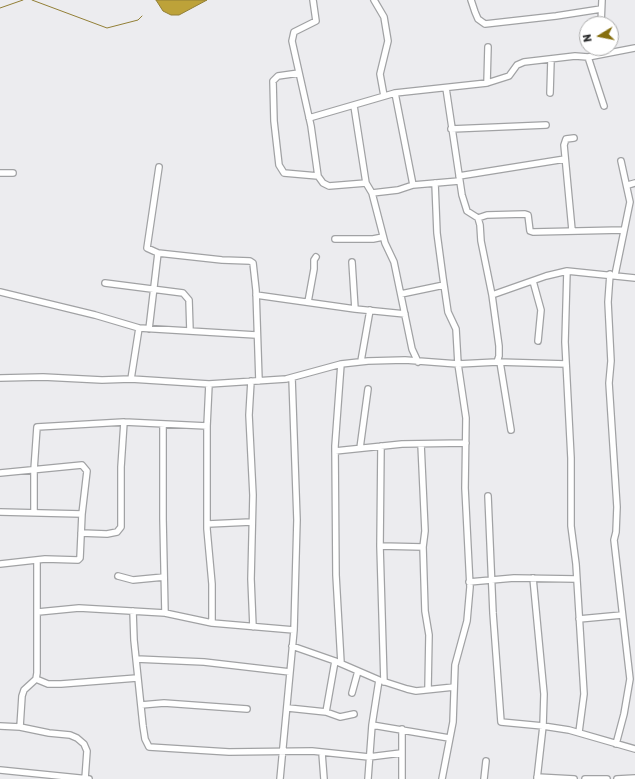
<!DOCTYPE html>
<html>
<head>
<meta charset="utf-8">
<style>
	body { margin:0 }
	#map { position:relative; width:635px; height:779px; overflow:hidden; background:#ececef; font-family:Rubik,sans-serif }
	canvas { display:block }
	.north { position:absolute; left:579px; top:16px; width:40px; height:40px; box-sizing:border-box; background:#fff; border:1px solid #ababab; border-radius:50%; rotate:260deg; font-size:11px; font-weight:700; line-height:16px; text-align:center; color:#2c2d2e }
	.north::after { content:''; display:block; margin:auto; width:14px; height:18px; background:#866f0e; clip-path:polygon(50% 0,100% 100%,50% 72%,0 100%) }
</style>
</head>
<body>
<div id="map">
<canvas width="635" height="779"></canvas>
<div class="north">N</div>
</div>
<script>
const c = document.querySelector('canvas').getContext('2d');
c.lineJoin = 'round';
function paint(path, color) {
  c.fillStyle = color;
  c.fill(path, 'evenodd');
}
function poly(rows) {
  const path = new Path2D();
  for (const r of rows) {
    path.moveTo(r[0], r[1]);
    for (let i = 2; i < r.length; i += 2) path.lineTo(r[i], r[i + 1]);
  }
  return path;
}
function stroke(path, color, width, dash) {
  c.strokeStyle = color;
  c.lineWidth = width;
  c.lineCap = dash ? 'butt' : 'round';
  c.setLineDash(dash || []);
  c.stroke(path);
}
const water = poly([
	[156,0,207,0,179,15,171,15,163,11,156,0]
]);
paint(water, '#bda239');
stroke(water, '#927f36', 1);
stroke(poly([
	[32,0,107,28,138,20,142,16],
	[0,8,23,0]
]), '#927f36', 1);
const minor = poly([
	[313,0,316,21,294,32,292,41,311,126,318,176,323,183,329,186,366,183],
	[374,0,384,17,388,41,380,74,384,96],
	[471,0,475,12,478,19,485,24,556,16,601,9],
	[601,24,602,0],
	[588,57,604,106],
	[299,73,278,76,273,81,274,121,279,165,284,173,318,176],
	[487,83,488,47],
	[395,93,413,185],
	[550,93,551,60],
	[354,106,366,183,372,193,385,243,394,262,412,349,418,362],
	[309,118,395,93,487,83,509,76,517,65,524,62,575,56,588,57,635,48],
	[451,129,546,125],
	[159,167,147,248,158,253,222,260,250,261,253,263,256,290,259,381],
	[0,173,13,173],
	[459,176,565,159],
	[435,183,437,233,443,278,448,312,456,329,458,364,466,418,465,488,470,587,467,621,455,665,453,722,442,779],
	[628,185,635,183],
	[372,193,398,190,413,185,459,181],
	[478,218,487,215,525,214,528,215,530,231,533,232,623,230],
	[572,230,564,145,566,139,574,138],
	[335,239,373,239,383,237],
	[352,262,355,309],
	[567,271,565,342,571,458,571,526,576,564,584,694,579,732],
	[610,274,608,302,611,361,609,383,617,507,616,532,614,540,630,679,624,714,616,744],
	[615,275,630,202,621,161],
	[533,281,541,310,538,341],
	[105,283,183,293,189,300,190,331],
	[0,292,95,315,139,328,256,335],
	[401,294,444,285],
	[256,295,355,309,405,314],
	[492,295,546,276,567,271,635,278],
	[308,302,314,269,314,260,316,257],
	[149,329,158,253],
	[361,361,370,310],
	[497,362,566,364],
	[500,362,511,430],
	[341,364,335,446,336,575,341,663],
	[0,378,43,377,102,380,131,379,209,384,286,379,341,364,368,361,405,360,458,364,497,362,499,356,499,346,492,295,481,241,480,225,478,218,467,211,462,195,446,88],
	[292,378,297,520,294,630],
	[131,379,139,328],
	[251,381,249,415,253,495,251,579,253,627],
	[209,384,207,426,207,529,212,584,212,623],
	[163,425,163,519,165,613],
	[421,444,425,531,423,547,425,611,429,635,428,689],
	[381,446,380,546,384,682],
	[360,448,368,389],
	[335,451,402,444,466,443],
	[0,473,82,465,87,471,82,514,80,558,78,560,45,559,0,564],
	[488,496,493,613,501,722,543,726,569,730,635,749],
	[0,512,82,514],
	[34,513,34,470,37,427,124,422,207,426],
	[208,524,251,522],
	[81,533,107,534,117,532,121,527,121,467,124,422],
	[380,546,423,547],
	[118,576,133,580,164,577],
	[533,578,544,694,543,726,537,779],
	[469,582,514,578,576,579],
	[133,611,134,640,143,726,145,739,149,747,229,752,312,751,369,757,401,753],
	[38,612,79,608,165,613,212,623,294,630,280,779],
	[579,619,622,615],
	[292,646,335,661,379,680,407,689,416,691,454,687],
	[136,659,204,662,290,672],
	[36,679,48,684,61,684,137,678],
	[352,693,358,671],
	[141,705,164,703,247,709],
	[288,708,326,712,340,717,354,714],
	[326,712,335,661],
	[372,725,449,738],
	[0,726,20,727,49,733,70,735,77,738,84,744,87,751,85,779],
	[20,727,22,696,24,690,36,679,37,673,37,560],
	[322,753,324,779],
	[0,770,89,779],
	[537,777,574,779],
	[368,779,372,725,379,680],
	[402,779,402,729],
	[484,779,486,761],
	[585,779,607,779],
	[617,779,635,778]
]);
stroke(minor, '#a1a2a4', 8);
stroke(minor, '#fff', 5.5);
</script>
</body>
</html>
